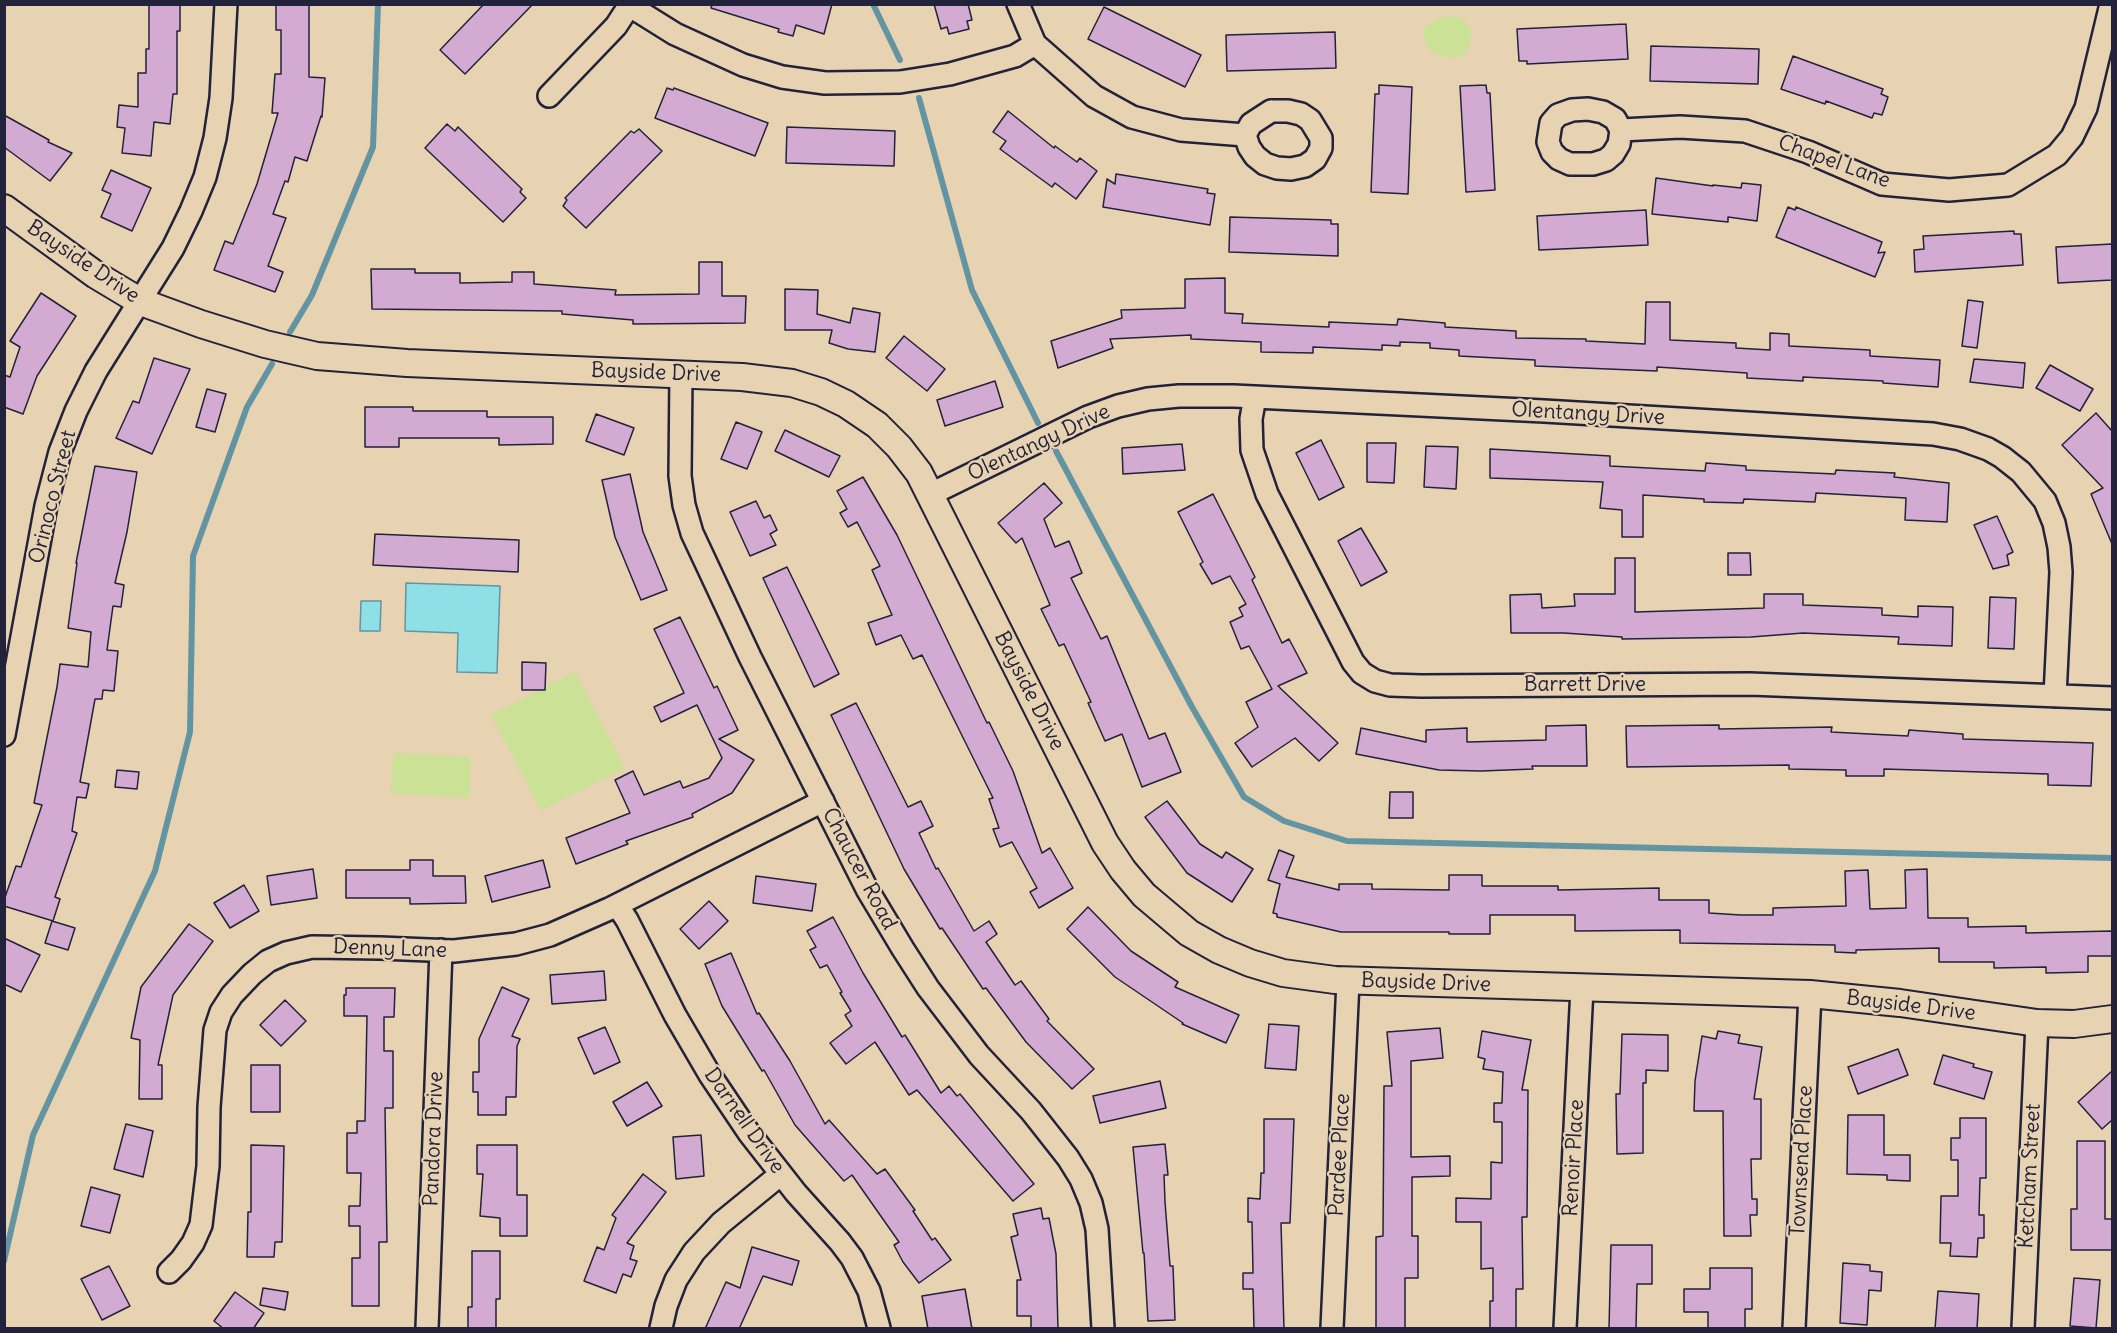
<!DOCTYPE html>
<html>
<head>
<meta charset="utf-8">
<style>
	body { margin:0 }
	#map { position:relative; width:2117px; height:1333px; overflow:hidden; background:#e7d2b1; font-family:Delius,sans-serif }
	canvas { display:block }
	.frame { position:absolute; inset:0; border:6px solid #22223b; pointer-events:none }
</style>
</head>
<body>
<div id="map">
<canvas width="2117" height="1333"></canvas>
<div class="frame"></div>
</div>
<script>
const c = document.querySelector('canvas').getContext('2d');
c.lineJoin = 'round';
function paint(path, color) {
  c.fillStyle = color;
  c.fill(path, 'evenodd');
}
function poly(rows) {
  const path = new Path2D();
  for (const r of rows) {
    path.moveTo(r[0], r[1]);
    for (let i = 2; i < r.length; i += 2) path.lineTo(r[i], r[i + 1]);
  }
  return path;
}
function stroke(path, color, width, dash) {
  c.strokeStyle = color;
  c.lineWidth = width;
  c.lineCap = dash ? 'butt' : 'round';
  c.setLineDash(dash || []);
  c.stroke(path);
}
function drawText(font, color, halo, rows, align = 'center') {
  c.font = font + ' Delius,sans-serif';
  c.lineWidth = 4.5;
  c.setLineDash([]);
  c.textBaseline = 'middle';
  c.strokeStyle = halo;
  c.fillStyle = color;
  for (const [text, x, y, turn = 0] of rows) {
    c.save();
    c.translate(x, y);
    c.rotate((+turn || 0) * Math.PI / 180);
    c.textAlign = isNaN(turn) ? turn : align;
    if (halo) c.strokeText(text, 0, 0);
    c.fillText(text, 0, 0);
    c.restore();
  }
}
paint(poly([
	[1451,16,1462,19,1469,26,1472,34,1468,50,1461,57,1448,58,1438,54,1429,48,1424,40,1424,33,1426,26,1438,19],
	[575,672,625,768,541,811,491,715],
	[393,753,471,757,469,798,391,793]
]), '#cae196');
const water = poly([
	[406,583,500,586,497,673,457,672,458,633,405,631,406,583],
	[361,601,381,601,380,631,360,631,361,601]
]);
paint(water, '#8fe0e6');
stroke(water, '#6394a2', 1.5);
stroke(poly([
	[873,4,900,60],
	[919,98,972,290,1038,423],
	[290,332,312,295,373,147,378,4],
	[1056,451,1192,707,1244,797,1284,821,1347,841,2112,858],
	[4,1261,33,1135,155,871,190,732,193,556,247,407,272,364]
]), '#6394a2', 6);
const building = poly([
	[149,4,180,4,180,31,177,31,177,94,173,94,170,124,154,122,151,156,122,153,125,128,117,127,119,105,138,107,138,73,146,73,146,49,149,49,149,4],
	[276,4,309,4,309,77,325,78,322,117,321,116,307,161,295,157,288,182,285,181,273,214,286,218,268,266,283,272,275,292,214,270,225,241,233,244,257,184,278,113,272,113,275,74,281,74,281,30,276,30,276,4],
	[484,4,533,4,465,74,440,50,484,4],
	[712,4,832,4,824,34,796,25,793,36,778,32,779,29,711,8,712,4],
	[934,4,968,4,972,20,967,21,969,29,949,34,947,27,941,29,934,4],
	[1104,7,1201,55,1185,87,1088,39,1104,7],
	[1626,24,1628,59,1527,64,1527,61,1519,61,1517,29,1626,24],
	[1335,32,1336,68,1227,71,1226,35,1335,32],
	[1651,46,1759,49,1758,84,1650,81,1651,46],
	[1793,56,1883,89,1881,94,1888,97,1882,115,1874,113,1872,118,1826,101,1825,104,1781,89,1793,56],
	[1379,85,1412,87,1408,194,1371,192,1375,94,1379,94,1379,85],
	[1486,85,1487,93,1490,93,1495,190,1466,192,1460,86,1486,85],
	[667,88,673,90,674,88,768,123,755,156,655,118,667,88],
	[1008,111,1054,148,1055,146,1077,162,1080,158,1097,171,1076,199,1055,183,1052,187,1000,149,1006,141,993,132,1008,111],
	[4,115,49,140,48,142,72,153,50,181,4,147,4,115],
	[447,124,455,131,458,127,522,189,520,192,526,198,503,222,425,148,447,124],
	[787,127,895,131,894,166,786,163,787,127],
	[639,129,662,151,586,228,563,206,567,200,565,198,631,131,634,133,639,129],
	[111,170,151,188,132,231,101,217,111,194,102,190,111,170],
	[1116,174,1208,189,1207,193,1215,194,1210,225,1103,207,1107,179,1115,184,1116,174],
	[1656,178,1713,186,1713,185,1741,188,1742,183,1761,185,1757,221,1728,217,1728,222,1652,214,1656,178],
	[1788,207,1795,210,1796,207,1882,242,1878,253,1885,252,1875,277,1776,237,1788,207],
	[1646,210,1648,245,1539,250,1537,216,1646,210],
	[1230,217,1331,220,1331,224,1338,224,1338,256,1229,252,1230,217],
	[2014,231,2014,234,2021,234,2023,265,1915,272,1914,250,1924,249,1923,236,2014,231],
	[2112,244,2112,280,2058,283,2056,247,2112,244],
	[699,262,722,262,722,296,746,296,745,323,633,324,633,320,562,314,562,311,372,309,371,269,415,269,415,273,460,273,460,283,512,282,512,272,534,272,534,284,616,290,615,295,699,294,699,262],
	[1225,278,1225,313,1243,314,1242,323,1329,327,1329,322,1397,325,1398,319,1445,323,1445,327,1516,331,1516,338,1586,339,1586,341,1645,344,1646,302,1670,302,1670,340,1736,343,1736,348,1770,350,1770,333,1789,334,1789,346,1870,350,1870,356,1940,360,1938,387,1883,383,1883,381,1803,377,1803,381,1747,378,1747,373,1657,367,1657,371,1535,366,1535,360,1459,356,1459,350,1430,348,1430,343,1400,342,1400,346,1382,345,1382,350,1313,347,1313,353,1261,352,1261,342,1191,339,1191,335,1110,339,1113,348,1058,368,1051,341,1122,318,1121,310,1185,308,1185,279,1225,278],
	[785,289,818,290,817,314,850,323,853,308,880,313,875,352,848,349,829,343,832,330,785,330,785,289],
	[41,293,76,316,37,376,23,414,4,407,4,375,10,377,20,347,10,341,41,293],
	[1968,300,1983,302,1977,348,1962,346,1968,300],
	[904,336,945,369,927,391,886,358,904,336],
	[154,358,190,369,152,454,116,438,133,401,139,403,154,358],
	[1974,359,2025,363,2023,388,1970,382,1974,359],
	[2050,365,2093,389,2080,411,2036,388,2050,365],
	[995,381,1003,407,945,426,937,400,995,381],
	[207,389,226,394,215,432,196,427,207,389],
	[365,407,413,407,413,411,487,411,487,417,553,417,553,444,499,445,499,438,399,438,399,447,365,447,365,407],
	[2096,413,2112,431,2112,544,2091,494,2103,488,2062,445,2096,413],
	[596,414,634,428,624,455,586,441,596,414],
	[736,422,762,432,747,469,721,459,736,422],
	[785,430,840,456,829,477,775,451,785,430],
	[1321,440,1344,487,1319,500,1296,453,1321,440],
	[1367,443,1396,443,1394,483,1367,482,1367,443],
	[1182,444,1185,470,1123,474,1122,448,1182,444],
	[1426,446,1458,447,1456,489,1424,487,1426,446],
	[1490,449,1610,456,1610,466,1705,471,1706,463,1746,466,1746,470,1835,474,1836,470,1895,473,1894,477,1949,483,1947,522,1905,520,1906,498,1816,493,1815,502,1744,499,1743,503,1704,502,1704,499,1643,495,1643,537,1622,537,1622,510,1600,508,1603,482,1490,478,1490,449],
	[95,466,137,472,127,532,115,583,124,585,121,607,113,606,107,650,118,651,114,691,103,690,102,699,95,699,80,782,89,784,86,798,77,797,72,831,77,833,55,897,60,899,53,921,4,906,4,900,16,866,21,867,42,805,34,803,57,687,60,664,88,667,91,632,68,628,77,563,76,563,95,466],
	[630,474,643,532,667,590,641,600,615,537,602,480,630,474],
	[863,477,897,535,987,723,989,722,1013,771,1042,853,1050,848,1073,888,1039,908,1030,892,1037,888,1012,842,1000,847,993,829,999,828,989,799,993,798,922,655,913,659,901,635,876,645,868,623,892,615,872,570,880,566,857,522,848,527,840,513,847,509,837,491,863,477],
	[1044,483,1062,503,1044,519,1055,547,1069,541,1082,573,1071,578,1101,639,1107,636,1149,739,1165,733,1181,772,1142,787,1122,734,1105,741,1088,703,1091,702,1064,644,1059,646,1041,609,1050,605,1022,538,1016,543,998,523,1044,483],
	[1213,494,1255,577,1252,580,1282,643,1289,639,1307,673,1278,686,1338,743,1319,761,1295,738,1252,767,1235,743,1258,727,1246,702,1272,689,1249,646,1241,649,1230,622,1243,616,1239,608,1246,604,1230,576,1212,584,1200,564,1203,562,1178,512,1213,494],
	[756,501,764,518,770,515,777,530,770,534,776,545,750,556,730,512,756,501],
	[1997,516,2013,552,2007,555,2009,565,1993,569,1974,525,1997,516],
	[1361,528,1387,572,1361,586,1338,541,1361,528],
	[375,534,519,540,518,572,373,565,375,534],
	[1728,553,1750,553,1751,575,1728,575,1728,553],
	[1615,558,1635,558,1635,612,1764,608,1764,594,1803,594,1803,605,1882,608,1882,615,1918,617,1918,606,1953,607,1952,646,1898,644,1899,637,1803,633,1751,637,1622,639,1622,637,1564,633,1511,633,1510,595,1541,594,1542,608,1575,606,1574,594,1615,594,1615,558],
	[787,567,839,674,814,687,763,578,787,567],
	[1990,597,2016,598,2014,649,1988,648,1990,597],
	[680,617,714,688,717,686,738,730,719,739,754,760,732,793,692,814,693,817,626,841,628,844,576,864,566,838,630,813,615,780,633,771,644,795,680,781,683,788,709,778,722,758,697,705,661,722,654,707,684,693,654,629,680,617],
	[522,662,546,663,545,690,522,690,522,662],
	[856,703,908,807,921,801,933,826,919,833,936,869,938,868,974,931,989,921,997,934,986,942,1015,985,1021,981,1049,1019,1047,1021,1094,1069,1072,1089,1026,1042,986,988,983,989,942,928,940,929,904,869,831,715,856,703],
	[1586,725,1587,766,1532,766,1533,769,1481,771,1439,770,1356,754,1361,728,1426,742,1426,730,1467,728,1467,742,1546,740,1546,726,1586,725],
	[1719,725,1719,729,1832,727,1831,732,1908,736,1909,730,1963,734,1963,739,2093,743,2091,786,2048,785,2048,774,1884,769,1884,776,1846,776,1846,770,1789,769,1789,765,1627,767,1626,726,1719,725],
	[117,770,139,772,137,789,115,787,117,770],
	[1390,792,1413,792,1413,818,1389,818,1390,792],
	[1167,801,1200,844,1222,858,1226,852,1253,869,1232,902,1187,873,1145,817,1167,801],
	[1279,850,1294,856,1286,877,1339,890,1339,884,1372,884,1372,889,1449,890,1449,875,1482,875,1482,886,1558,886,1558,890,1659,888,1659,900,1709,900,1709,913,1741,915,1773,915,1773,908,1846,906,1845,871,1868,870,1870,909,1906,908,1905,870,1927,869,1928,918,1968,918,1968,927,2026,926,2026,933,2112,931,2112,956,2088,956,2088,972,2046,973,2046,967,1994,968,1994,962,1939,962,1939,948,1856,950,1856,953,1835,952,1835,945,1680,943,1680,930,1575,931,1575,915,1490,915,1490,934,1449,934,1449,932,1341,932,1277,917,1277,914,1273,913,1280,884,1268,880,1279,850],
	[410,860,433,860,433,876,465,876,466,903,410,904,410,898,346,898,346,870,410,870,410,860],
	[543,860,550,887,492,902,485,876,543,860],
	[313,869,317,898,271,905,267,876,313,869],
	[756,876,816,884,812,911,753,903,756,876],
	[244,885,259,911,230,928,214,903,244,885],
	[709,901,728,921,699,949,680,929,709,901],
	[1088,907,1131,951,1178,982,1175,987,1239,1015,1226,1043,1182,1024,1183,1023,1115,977,1067,929,1088,907],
	[833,917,863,973,902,1037,905,1035,941,1093,949,1086,957,1096,960,1094,1034,1184,1013,1201,917,1090,909,1095,875,1042,846,1064,830,1043,852,1026,845,1015,851,1011,840,993,842,992,827,965,820,968,810,950,816,947,807,931,833,917],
	[52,921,75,928,68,950,45,943,52,921],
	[189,924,213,941,173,995,158,1065,162,1065,162,1099,139,1099,140,1040,131,1038,141,987,189,924],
	[4,938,40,955,21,992,4,984,4,938],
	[731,953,757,1014,759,1013,790,1061,825,1124,829,1120,877,1174,885,1169,915,1210,913,1211,932,1240,935,1238,951,1260,919,1283,903,1262,894,1245,899,1242,852,1175,844,1181,795,1125,764,1070,762,1071,722,1006,705,964,731,953],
	[604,971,606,1000,552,1004,550,975,604,971],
	[502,987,529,999,512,1036,520,1039,517,1046,516,1097,506,1097,506,1115,478,1115,478,1092,473,1092,473,1072,479,1072,479,1039,502,987],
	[346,988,395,988,394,1017,384,1017,384,1051,393,1051,393,1108,385,1108,387,1242,379,1242,379,1306,352,1306,352,1258,360,1258,360,1226,349,1226,349,1206,360,1206,361,1173,347,1173,347,1133,357,1133,357,1121,365,1121,367,1016,344,1016,344,995,346,995,346,988],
	[285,1000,306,1021,281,1046,260,1025,285,1000],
	[1269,1024,1299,1026,1296,1070,1265,1068,1269,1024],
	[605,1027,620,1062,594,1074,578,1038,605,1027],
	[1440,1028,1443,1058,1411,1061,1411,1157,1450,1156,1450,1176,1412,1177,1412,1236,1418,1236,1418,1278,1405,1278,1405,1329,1376,1329,1376,1237,1383,1236,1384,1086,1392,1086,1387,1032,1440,1028],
	[1482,1031,1531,1040,1522,1090,1528,1090,1527,1217,1522,1217,1523,1289,1516,1289,1516,1329,1490,1329,1490,1301,1493,1301,1493,1268,1481,1269,1481,1222,1456,1222,1456,1198,1491,1199,1491,1162,1502,1163,1502,1122,1494,1122,1494,1103,1502,1103,1503,1072,1483,1069,1485,1059,1478,1057,1482,1031],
	[1718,1031,1740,1035,1738,1043,1762,1047,1754,1099,1761,1099,1761,1159,1751,1159,1752,1199,1757,1199,1757,1215,1750,1215,1751,1236,1724,1236,1723,1111,1694,1111,1695,1081,1702,1036,1716,1039,1718,1031],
	[1622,1034,1668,1035,1668,1071,1646,1070,1646,1083,1643,1083,1643,1153,1617,1154,1616,1094,1620,1094,1622,1034],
	[1898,1049,1908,1075,1858,1094,1848,1067,1898,1049],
	[1943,1055,1974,1064,1973,1067,1992,1072,1984,1099,1934,1084,1943,1055],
	[251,1065,280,1065,280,1112,251,1112,251,1065],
	[2112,1071,2112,1120,2102,1129,2078,1102,2112,1071],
	[1160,1081,1166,1108,1100,1123,1093,1096,1160,1081],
	[647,1082,662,1106,627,1126,613,1102,647,1082],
	[1848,1115,1884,1115,1884,1155,1910,1155,1910,1181,1887,1180,1887,1175,1847,1174,1848,1115],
	[1960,1118,1986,1118,1986,1178,1980,1178,1979,1215,1984,1215,1984,1238,1978,1238,1977,1257,1950,1256,1951,1243,1940,1243,1941,1196,1958,1196,1958,1160,1951,1160,1951,1138,1960,1138,1960,1118],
	[1264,1119,1294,1119,1290,1223,1281,1223,1284,1329,1254,1329,1253,1289,1243,1289,1243,1273,1253,1273,1252,1222,1248,1222,1248,1198,1260,1199,1261,1173,1264,1173,1264,1119],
	[126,1124,153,1131,143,1177,114,1169,126,1124],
	[701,1135,704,1176,676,1179,673,1137,701,1135],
	[2077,1141,2105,1141,2105,1219,2112,1219,2112,1250,2071,1250,2071,1209,2077,1209,2077,1141],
	[1165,1144,1168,1175,1164,1175,1165,1202,1170,1266,1173,1266,1175,1320,1148,1321,1144,1253,1143,1253,1133,1147,1165,1144],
	[251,1145,284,1146,282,1242,275,1242,274,1257,247,1257,248,1212,251,1212,251,1145],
	[477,1145,517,1145,517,1195,527,1195,527,1236,500,1236,500,1218,480,1216,483,1174,477,1174,477,1145],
	[643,1174,666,1192,627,1243,634,1246,630,1259,637,1261,631,1277,623,1274,616,1293,584,1281,597,1247,604,1250,616,1218,612,1215,643,1174],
	[91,1187,120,1195,110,1233,81,1226,91,1187],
	[1041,1208,1043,1219,1049,1218,1056,1254,1058,1329,1031,1329,1031,1316,1017,1316,1017,1280,1021,1280,1011,1237,1018,1235,1013,1214,1041,1208],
	[1611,1245,1652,1245,1652,1284,1637,1284,1636,1329,1609,1329,1611,1245],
	[752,1247,799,1261,792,1285,763,1276,739,1329,705,1329,726,1282,740,1288,752,1247],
	[472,1251,500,1251,500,1299,496,1299,496,1329,468,1329,468,1307,472,1307,472,1251],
	[1843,1263,1870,1265,1870,1271,1882,1272,1881,1291,1869,1290,1867,1325,1840,1323,1843,1263],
	[109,1266,130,1306,102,1320,81,1279,109,1266],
	[1710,1268,1752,1268,1752,1309,1745,1309,1745,1329,1708,1329,1708,1312,1684,1312,1684,1289,1710,1289,1710,1268],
	[2074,1278,2100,1280,2096,1328,2070,1326,2074,1278],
	[263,1288,288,1292,285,1310,260,1305,263,1288],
	[965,1289,972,1329,928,1329,922,1296,965,1289],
	[1938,1291,1979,1294,1977,1329,1935,1329,1938,1291],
	[235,1292,264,1313,253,1329,224,1329,214,1321,235,1292]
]);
paint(building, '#d3abd2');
stroke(building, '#22223b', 1.5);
const minor = poly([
	[627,4,675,34,743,65,782,77,825,83,900,82,950,74,1015,56,1035,44],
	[1018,4,1035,44,1094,96,1132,117,1181,130,1245,135],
	[549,96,616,26,629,6],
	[1588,109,1603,112,1615,119,1621,130,1619,144,1613,154,1606,160,1593,164,1570,164,1559,159,1552,152,1548,142,1551,123,1558,115,1572,110,1588,109],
	[1271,111,1288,111,1301,114,1310,120,1321,138,1321,148,1315,159,1305,166,1291,169,1277,168,1265,164,1255,156,1249,147,1245,135,1251,124,1271,111],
	[1621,130,1680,127,1745,131,1808,152,1882,184,1949,190,2008,185,2057,155,2072,137,2086,108,2111,4],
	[681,374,680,476,684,505,692,533,750,657,867,889,903,949,928,988,979,1055,1031,1111,1068,1158,1081,1179,1091,1203,1097,1229,1103,1328],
	[1255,397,1251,419,1252,450,1267,494,1353,662,1362,673,1375,681,1390,685,1421,686,1750,684,2112,698],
	[931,494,1088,417,1118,406,1148,399,1179,396,1234,396,1544,411,1933,434,1960,439,1988,449,2002,457,2021,472,2045,501,2054,523,2059,547,2061,572,2055,696],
	[4,735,46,506,60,452,76,411,96,371,173,248,191,211,205,177,215,138,221,98,226,4],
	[617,905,627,920,675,1015,710,1075,749,1133,796,1193,840,1242,852,1258,869,1291,879,1328],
	[169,1272,181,1260,193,1243,201,1225,208,1166,209,1107,215,1030,221,1012,232,995,252,974,268,961,286,953,312,947,380,948,454,951,516,944,550,935,609,909,823,801],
	[427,1328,441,950],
	[661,1328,666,1306,676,1280,694,1252,721,1223,781,1174],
	[1332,1328,1348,981],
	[1565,1328,1582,988],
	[1794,1328,1810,994],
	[2023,1328,2037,1023]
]);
const tertiary = poly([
	[4,208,96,275,141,302,201,324,265,344,317,356,407,363,742,377,792,383,821,392,846,404,877,425,899,447,919,473,1105,843,1123,870,1144,895,1189,933,1219,950,1250,963,1283,973,1335,980,1810,994,1900,1003,2037,1023,2074,1024,2112,1019]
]);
stroke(minor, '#22223b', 26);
stroke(tertiary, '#22223b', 30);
stroke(minor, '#e7d2b1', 21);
stroke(tertiary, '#e7d2b1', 26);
drawText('21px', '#22223b', '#e7d2b1', [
	["Chapel Lane",1834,162,20],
	["Bayside Drive",83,262,34],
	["Bayside Drive",656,373,2],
	["Olentangy Drive",1588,414,3],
	["Olentangy Drive",1039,443,-25],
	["Orinoco Street",53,497,-76],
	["Barrett Drive",1585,685],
	["Bayside Drive",1029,691,63],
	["Chaucer Road",859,869,62],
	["Denny Lane",390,949,2],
	["Bayside Drive",1426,983,2],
	["Bayside Drive",1911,1006,7],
	["Darnell Drive",744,1121,55],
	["Pandora Drive",434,1139,-88],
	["Pardee Place",1340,1155,-87],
	["Renoir Place",1574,1158,-87],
	["Townsend Place",1802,1161,-87],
	["Ketcham Street",2030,1176,-87]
]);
</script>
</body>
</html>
